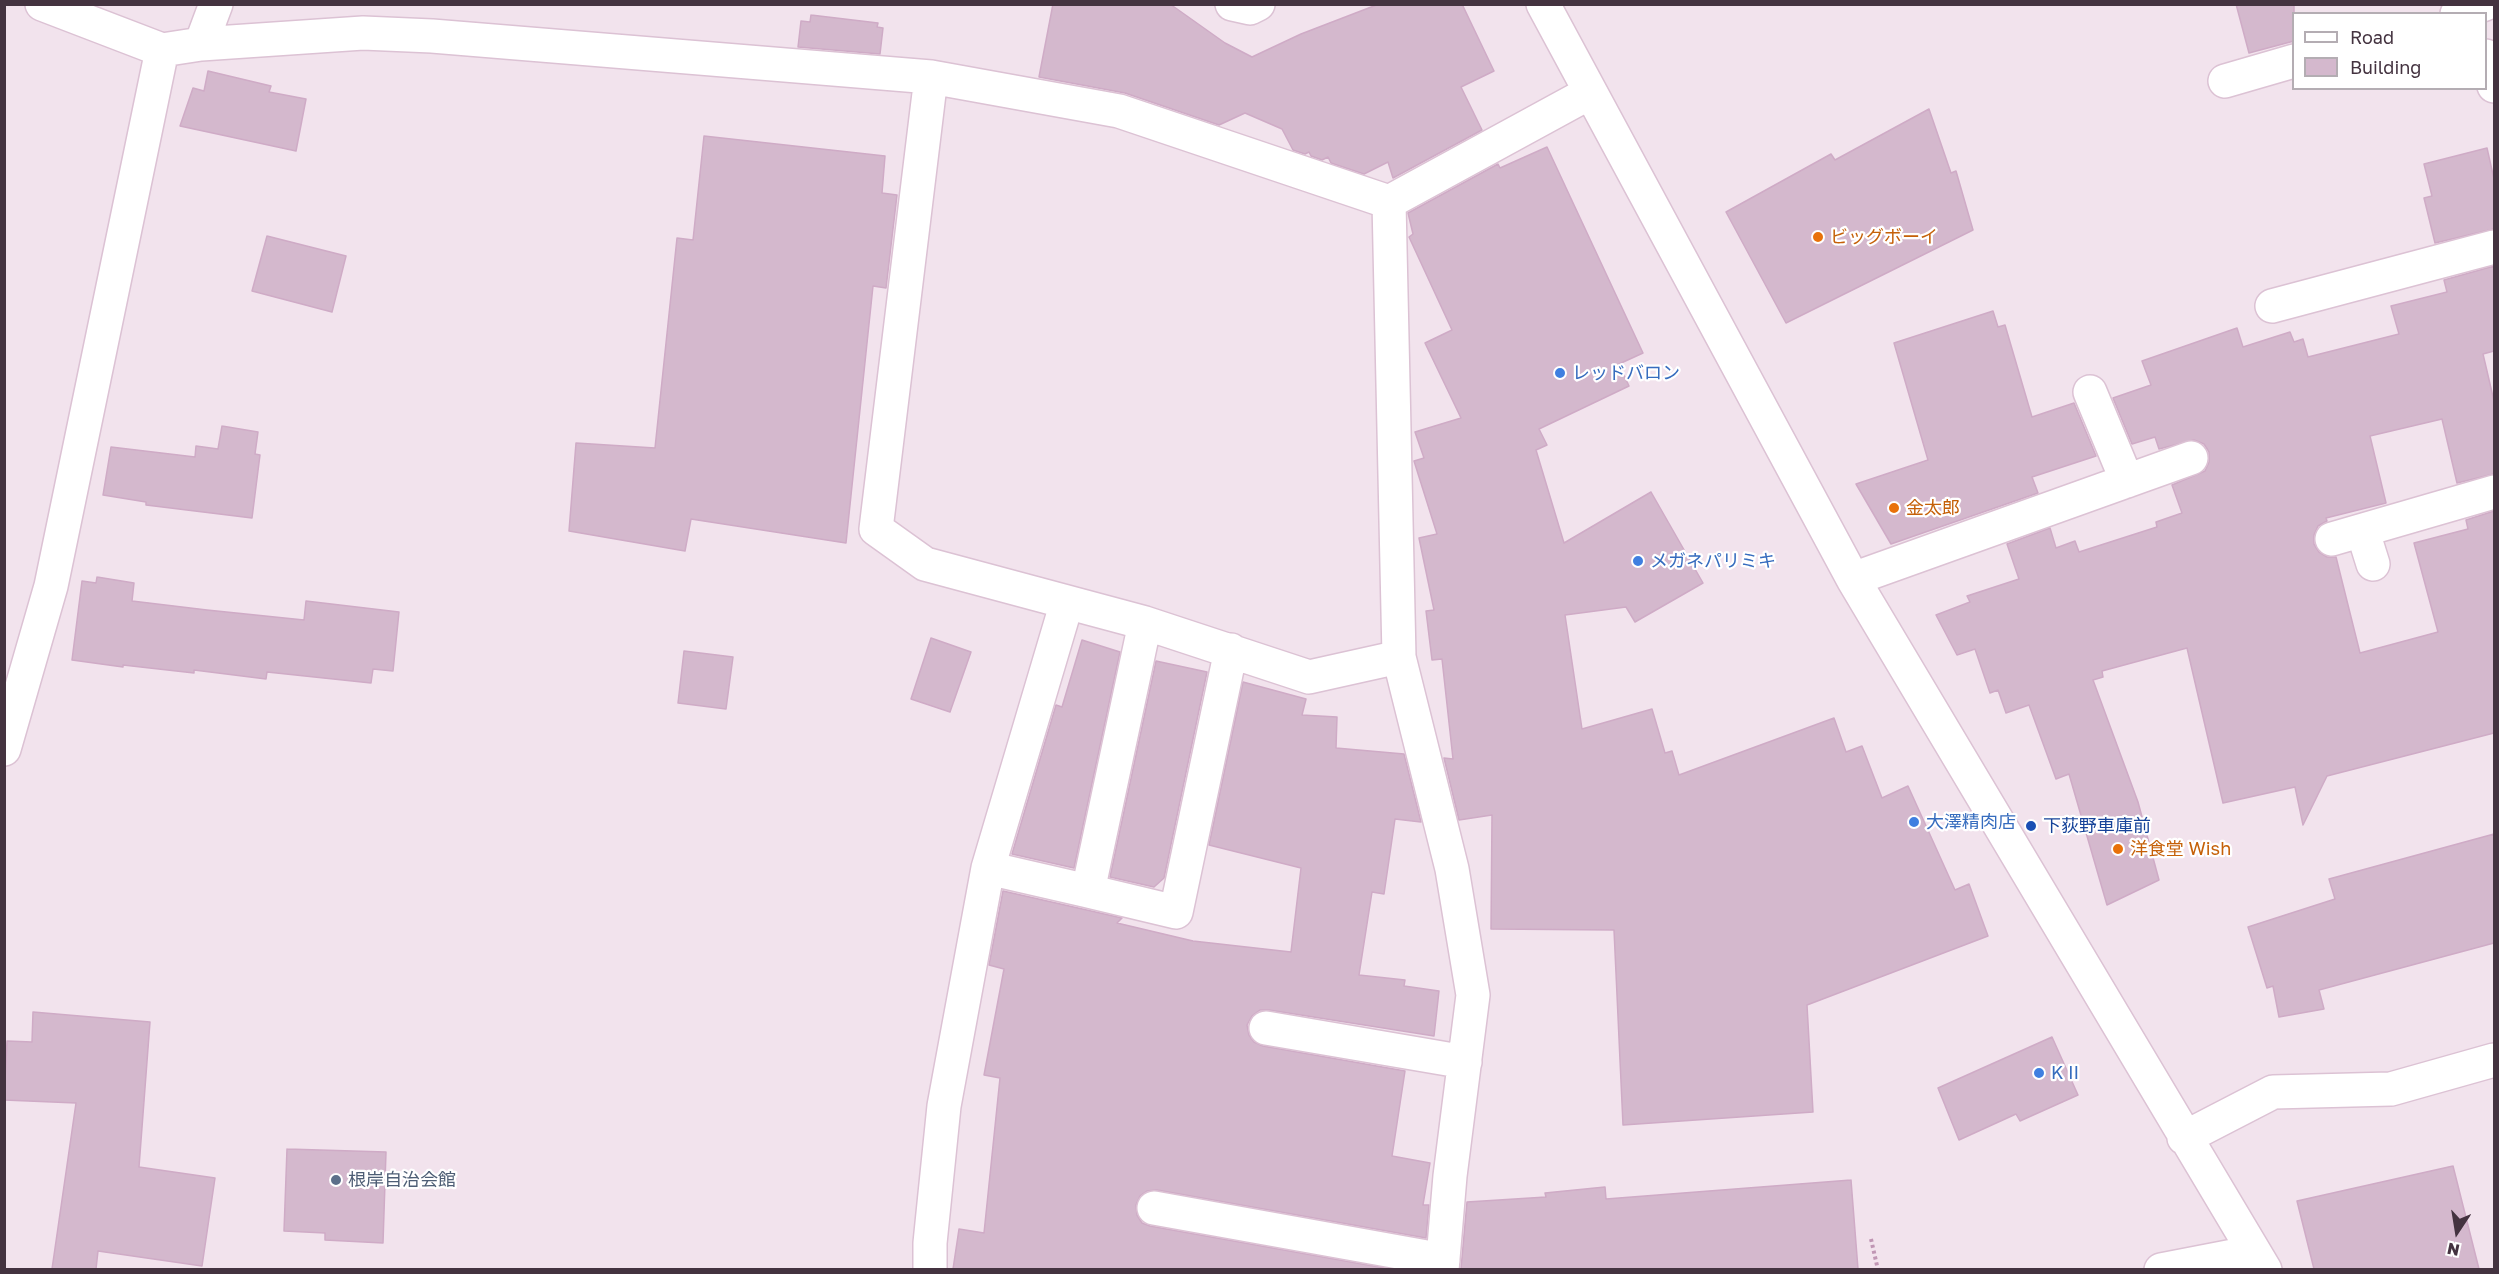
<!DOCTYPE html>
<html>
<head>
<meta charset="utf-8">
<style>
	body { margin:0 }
	#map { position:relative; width:2499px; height:1274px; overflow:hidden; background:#f2e3ed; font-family:"Golos Text",sans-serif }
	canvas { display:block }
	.frame { position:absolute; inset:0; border:6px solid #443340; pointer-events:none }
	.legend { position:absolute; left:2292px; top:12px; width:195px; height:78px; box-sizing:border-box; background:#fff; border:2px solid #b4adb3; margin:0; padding:8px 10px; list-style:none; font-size:18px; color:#443340 }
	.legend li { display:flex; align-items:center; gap:12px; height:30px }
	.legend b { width:30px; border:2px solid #b4adb3 }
	.north { position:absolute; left:2427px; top:1202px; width:60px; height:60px; -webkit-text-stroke:4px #fff; paint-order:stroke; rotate:192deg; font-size:16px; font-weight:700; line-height:24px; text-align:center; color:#443340 }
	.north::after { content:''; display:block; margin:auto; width:21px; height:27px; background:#443340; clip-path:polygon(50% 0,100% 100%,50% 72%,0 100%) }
</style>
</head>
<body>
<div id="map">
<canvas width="2499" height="1274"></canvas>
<div class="frame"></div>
<ul class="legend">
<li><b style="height:8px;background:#fff"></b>Road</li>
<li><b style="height:16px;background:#d4b8cd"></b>Building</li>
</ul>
<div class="north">N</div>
</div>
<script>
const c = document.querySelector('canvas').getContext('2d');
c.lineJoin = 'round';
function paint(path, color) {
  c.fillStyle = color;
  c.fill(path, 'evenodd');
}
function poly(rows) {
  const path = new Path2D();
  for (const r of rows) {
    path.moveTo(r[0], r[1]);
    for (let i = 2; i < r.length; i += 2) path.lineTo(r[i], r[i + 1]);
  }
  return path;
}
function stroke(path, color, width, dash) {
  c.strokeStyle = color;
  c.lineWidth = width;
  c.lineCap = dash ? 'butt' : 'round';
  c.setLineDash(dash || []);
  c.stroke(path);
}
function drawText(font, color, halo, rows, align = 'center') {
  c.font = font + ' "Golos Text","Noto Sans JP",sans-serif';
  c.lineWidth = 4.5;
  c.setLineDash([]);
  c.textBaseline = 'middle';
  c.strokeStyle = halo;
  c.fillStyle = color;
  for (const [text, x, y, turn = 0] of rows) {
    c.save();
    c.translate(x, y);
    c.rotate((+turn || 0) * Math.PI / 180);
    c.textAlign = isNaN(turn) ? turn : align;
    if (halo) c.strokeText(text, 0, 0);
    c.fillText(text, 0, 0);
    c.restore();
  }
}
const building = poly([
	[1053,4,1170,4,1225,43,1252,57,1301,34,1379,4,1462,4,1494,71,1461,87,1482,130,1393,178,1388,162,1364,174,1331,163,1328,157,1322,160,1311,156,1309,152,1305,154,1293,150,1282,129,1245,113,1219,125,1125,93,1039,77,1053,4],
	[2236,4,2294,4,2294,41,2249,53,2236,4],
	[811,15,878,23,877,27,883,28,880,54,798,47,801,21,810,22,811,15],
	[208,71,271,86,269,92,306,99,296,151,180,126,193,88,204,91,208,71],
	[1929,109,1951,173,1956,171,1973,230,1786,323,1726,212,1831,154,1835,160,1929,109],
	[704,136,885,156,882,193,897,195,886,288,873,286,846,543,691,519,685,551,569,531,576,443,655,448,677,238,693,240,704,136],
	[1547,147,1643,353,1619,364,1629,386,1539,429,1547,445,1536,450,1564,543,1651,492,1703,583,1635,622,1626,607,1565,615,1582,729,1652,709,1665,753,1672,751,1679,775,1834,718,1846,752,1862,746,1882,798,1908,786,1955,890,1969,884,1988,936,1807,1005,1813,1112,1623,1125,1614,930,1491,929,1492,815,1459,820,1444,758,1453,759,1442,659,1432,660,1426,611,1434,610,1419,538,1437,534,1414,461,1424,458,1415,432,1461,418,1425,343,1452,330,1409,237,1413,234,1408,213,1498,164,1500,168,1547,147],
	[2487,148,2494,179,2494,229,2435,243,2424,198,2432,196,2424,164,2487,148],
	[267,236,346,256,332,312,252,291,267,236],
	[2494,266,2494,351,2483,354,2494,401,2494,474,2457,483,2442,419,2370,436,2386,503,2326,518,2327,521,2318,526,2314,535,2314,544,2319,552,2327,557,2336,557,2360,653,2438,632,2414,543,2468,529,2466,520,2494,511,2494,733,2327,776,2303,825,2295,787,2223,803,2187,648,2102,671,2103,677,2093,680,2138,802,2159,880,2107,905,2069,774,2056,779,2029,705,2006,713,1998,690,1990,693,1975,649,1957,655,1936,615,1970,602,1967,596,2019,579,2007,544,2050,528,2056,548,2075,541,2079,552,2157,527,2156,522,2182,513,2172,485,2205,471,2209,462,2209,452,2204,444,2194,440,2159,449,2155,437,2132,444,2113,398,2151,385,2142,361,2237,328,2243,347,2290,332,2294,342,2303,339,2308,357,2399,334,2391,306,2447,292,2444,280,2494,266],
	[1993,311,1998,327,2005,325,2032,417,2074,403,2096,456,2032,477,2038,493,1891,544,1856,484,1928,460,1894,343,1993,311],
	[222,426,258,432,255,454,260,455,252,518,146,505,146,502,103,495,111,447,195,457,196,446,218,449,222,426],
	[97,577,134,583,132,601,207,610,304,620,306,601,399,612,393,671,373,669,371,683,267,672,266,679,194,670,194,673,123,665,123,667,72,660,82,581,96,583,97,577],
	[931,638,971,652,950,712,911,699,931,638],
	[1082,640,1120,652,1074,868,1012,854,1056,705,1062,707,1082,640],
	[684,651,733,657,726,709,678,703,684,651],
	[1156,661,1207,672,1164,878,1154,887,1110,877,1156,661],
	[1243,682,1306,699,1302,715,1337,717,1336,748,1404,754,1421,822,1395,819,1384,894,1372,892,1359,975,1405,980,1404,986,1439,991,1434,1036,1269,1010,1260,1010,1252,1016,1247,1025,1249,1035,1254,1042,1263,1046,1405,1071,1392,1156,1430,1163,1423,1205,1429,1205,1426,1238,1157,1190,1147,1191,1140,1196,1136,1205,1137,1215,1142,1223,1150,1226,1390,1269,953,1269,959,1229,984,1233,1000,1078,984,1075,1004,969,989,965,1003,891,1122,918,1117,923,1193,941,1291,952,1301,868,1209,845,1243,682],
	[2494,834,2494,943,2319,990,2324,1009,2279,1017,2273,986,2267,988,2248,927,2335,899,2329,879,2494,834],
	[33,1012,150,1022,139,1167,215,1178,202,1266,98,1251,96,1269,52,1269,76,1103,4,1100,7,1041,32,1042,33,1012],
	[2052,1037,2078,1095,2020,1121,2016,1114,1959,1140,1938,1088,2052,1037],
	[287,1149,386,1152,383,1243,325,1240,325,1233,284,1231,287,1149],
	[2453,1166,2479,1269,2314,1269,2297,1201,2453,1166],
	[1851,1180,1858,1269,1461,1269,1467,1202,1546,1197,1545,1193,1605,1187,1606,1199,1851,1180]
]);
paint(building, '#d4b8cd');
stroke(building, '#cfabc6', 1.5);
const minor = poly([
	[42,4,162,50,201,44,363,33,432,36,931,77,1119,111,1389,202,1589,93],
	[1232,4,1250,8,1258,4],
	[1543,4,1853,579,2265,1270],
	[2457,14,2485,4],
	[201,44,216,4],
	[2486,56,2494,86],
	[931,77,876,529,925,564,1145,623,1309,677,1399,657],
	[2225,81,2294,61],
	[1389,202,1399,657,1452,869,1473,995,1450,1176,1442,1270],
	[2272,306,2494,247],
	[2090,392,2127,481],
	[2363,532,2373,564],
	[2332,539,2494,492],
	[1853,579,2191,458],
	[1145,623,1088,891,1176,912,1231,650],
	[4,749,51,586,162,50],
	[988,868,1088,891],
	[1266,1028,1465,1062],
	[2184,1138,2273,1092,2391,1089,2494,1060],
	[1154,1208,1443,1260],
	[930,1270,930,1243,944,1106,988,868,1067,602],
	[2161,1270,2254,1252]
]);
stroke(minor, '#dcc2d4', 36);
stroke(poly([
	[1871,1239,1878,1270]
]), '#c096b4', 4, [3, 3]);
stroke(minor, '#fff', 33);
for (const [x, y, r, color] of [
	[1818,237,6,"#e8710a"],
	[1560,373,6,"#3f7fe0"],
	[1894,508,6,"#e8710a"],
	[1638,561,6,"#3f7fe0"],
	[1914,822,6,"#3f7fe0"],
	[2031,826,6,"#1a4fb4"],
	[2118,849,6,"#e8710a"],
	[2039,1073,6,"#3f7fe0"],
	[336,1180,6,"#5c6f8a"]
]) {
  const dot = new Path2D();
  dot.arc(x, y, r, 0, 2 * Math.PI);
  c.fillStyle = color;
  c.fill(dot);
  stroke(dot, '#fff', 2);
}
drawText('18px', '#c56008', '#fff', [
	["ビッグボーイ",1830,237],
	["金太郎",1906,508],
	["洋食堂 Wish",2130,849]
], 'left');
drawText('18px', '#366cbe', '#fff', [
	["レッドバロン",1572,373],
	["メガネパリミキ",1650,561],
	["大澤精肉店",1926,822],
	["K II",2051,1073]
], 'left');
drawText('18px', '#164399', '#fff', [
	["下荻野車庫前",2043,826]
], 'left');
drawText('18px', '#4e5e75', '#fff', [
	["根岸自治会館",348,1180]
], 'left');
</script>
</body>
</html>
